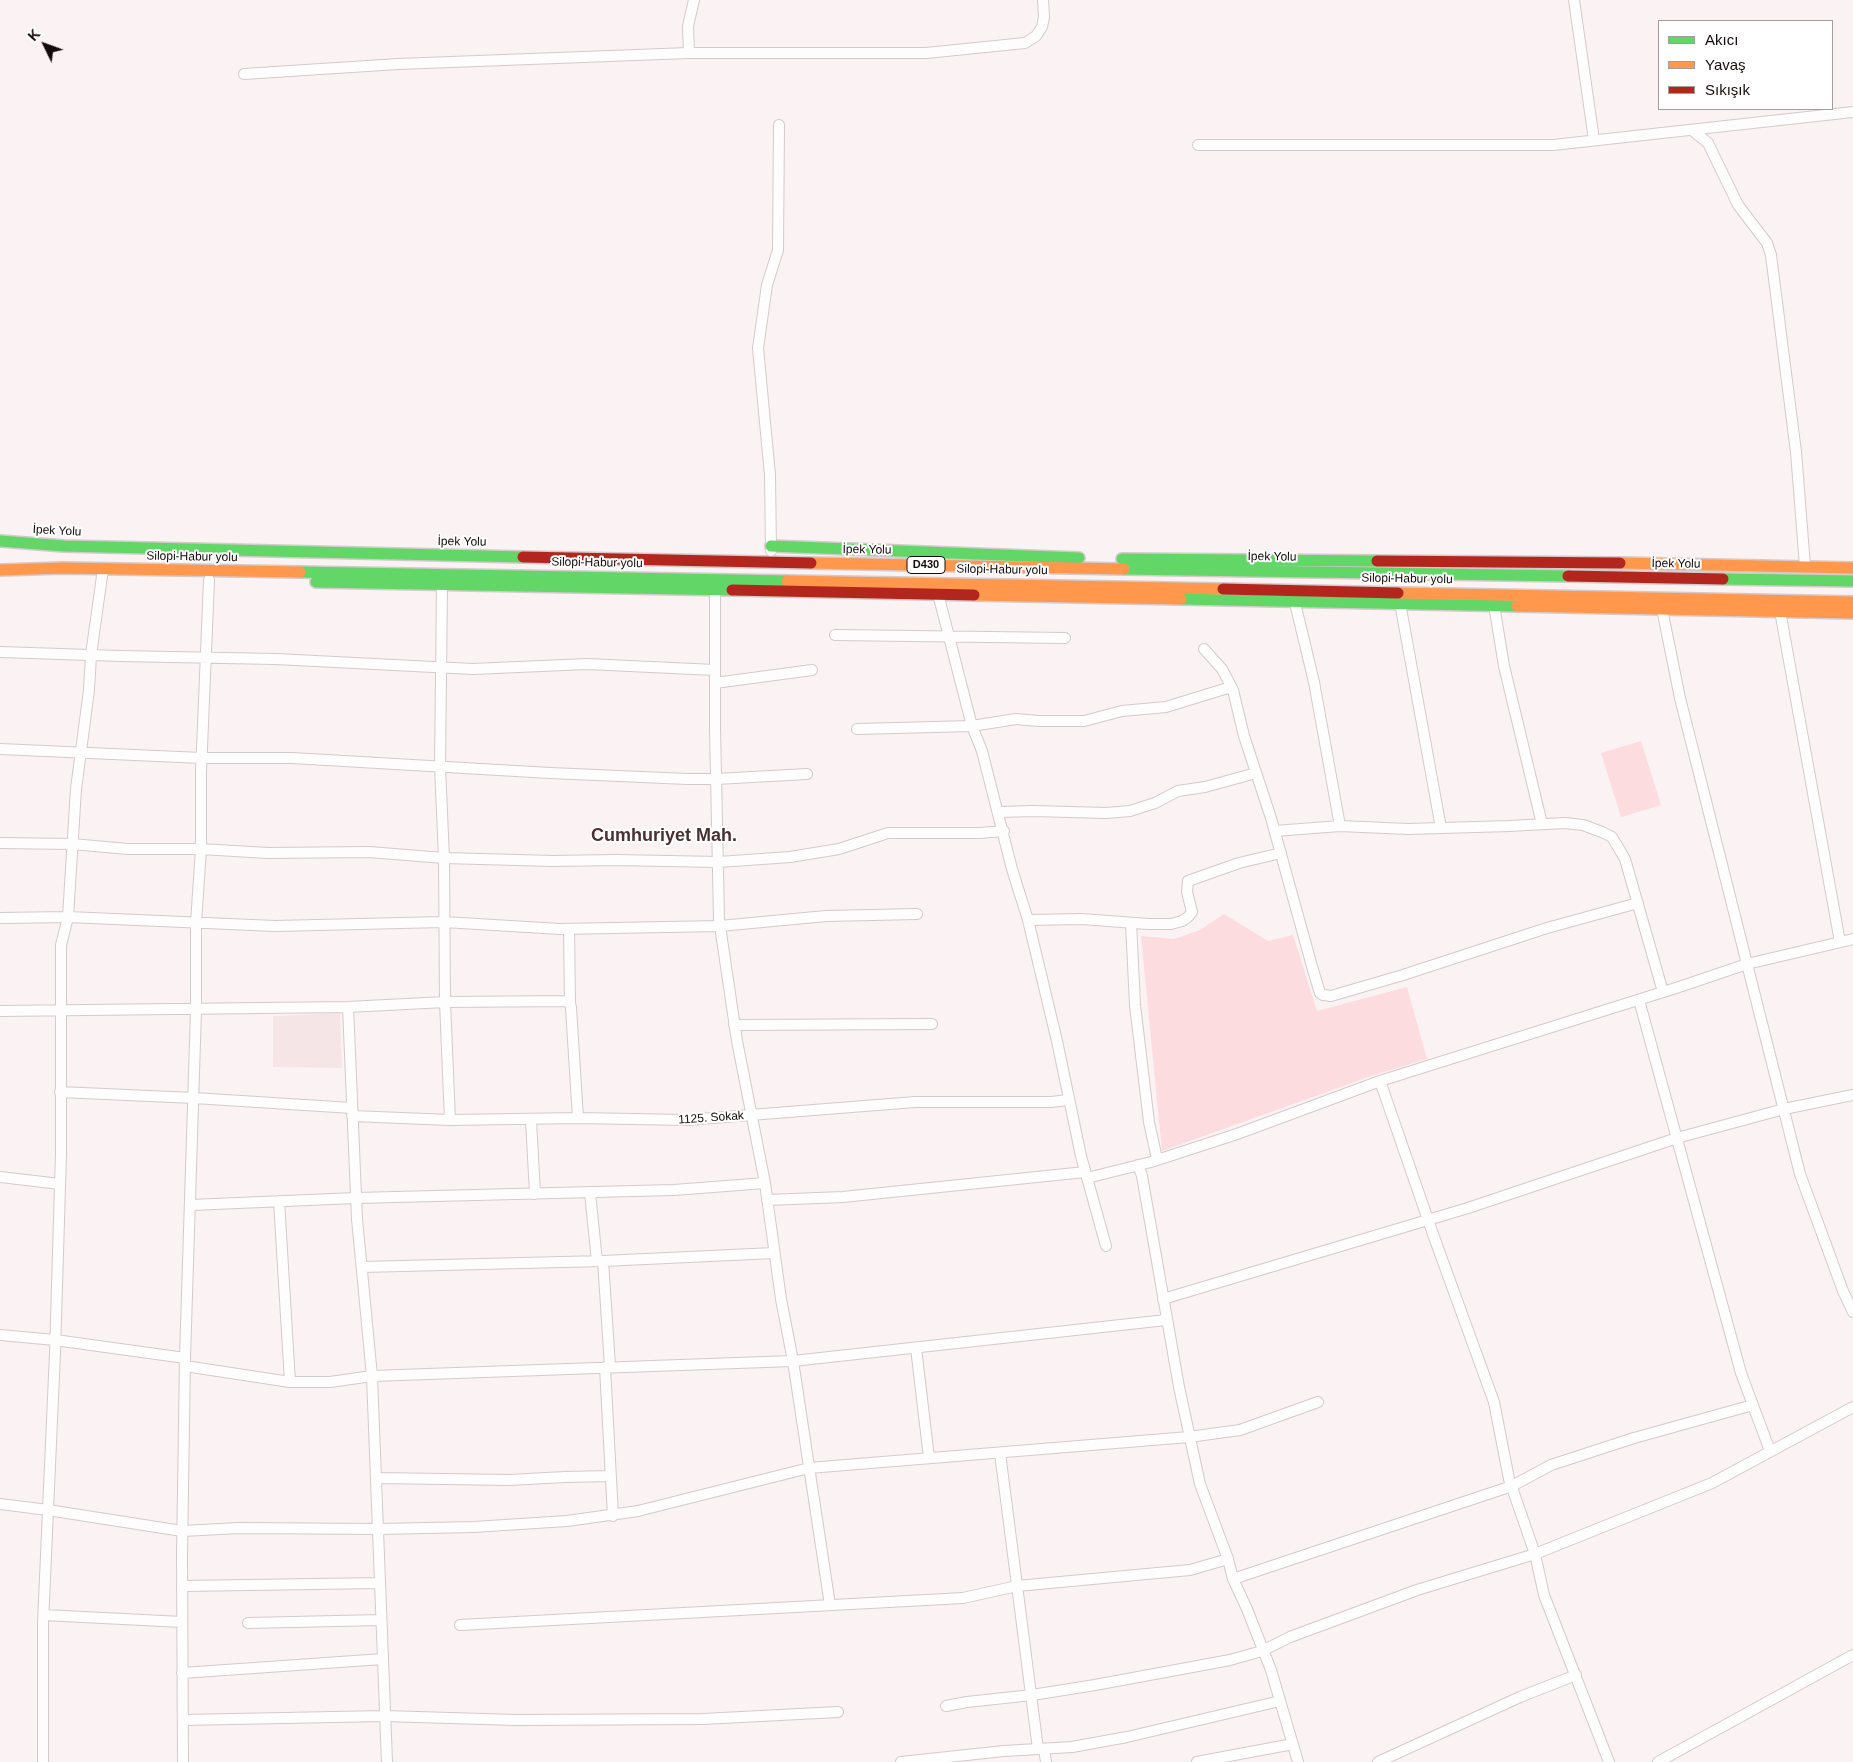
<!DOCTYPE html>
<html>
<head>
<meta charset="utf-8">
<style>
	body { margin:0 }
	#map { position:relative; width:1853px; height:1762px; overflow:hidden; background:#faf2f3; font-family:Helvetica,sans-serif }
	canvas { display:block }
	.legend { position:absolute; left:1658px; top:20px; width:175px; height:90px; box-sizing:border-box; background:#fff; border:1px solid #a29d9e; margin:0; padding:6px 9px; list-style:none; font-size:15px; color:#160b0c }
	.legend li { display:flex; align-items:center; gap:10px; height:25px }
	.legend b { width:25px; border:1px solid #a29d9e }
	.north { position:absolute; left:20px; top:20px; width:50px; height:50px; -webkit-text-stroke:4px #fff; paint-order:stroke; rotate:312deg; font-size:14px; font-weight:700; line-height:20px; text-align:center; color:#160b0c }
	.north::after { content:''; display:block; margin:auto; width:18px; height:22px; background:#160b0c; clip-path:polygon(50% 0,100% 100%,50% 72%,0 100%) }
</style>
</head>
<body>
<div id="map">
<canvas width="1853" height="1762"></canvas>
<ul class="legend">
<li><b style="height:6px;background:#63d668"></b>Akıcı</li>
<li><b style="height:6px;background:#ff974d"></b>Yavaş</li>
<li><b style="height:6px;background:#b3261e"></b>Sıkışık</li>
</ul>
<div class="north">K</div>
</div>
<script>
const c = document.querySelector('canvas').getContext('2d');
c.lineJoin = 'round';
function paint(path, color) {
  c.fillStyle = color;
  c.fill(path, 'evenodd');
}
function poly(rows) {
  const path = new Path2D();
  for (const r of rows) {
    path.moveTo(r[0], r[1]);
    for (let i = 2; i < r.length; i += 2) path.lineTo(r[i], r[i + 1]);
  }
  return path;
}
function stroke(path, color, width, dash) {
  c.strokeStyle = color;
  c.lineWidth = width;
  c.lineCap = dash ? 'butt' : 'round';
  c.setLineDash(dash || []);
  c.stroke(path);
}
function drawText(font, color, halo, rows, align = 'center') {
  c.font = font + ' Helvetica,sans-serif';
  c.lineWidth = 4;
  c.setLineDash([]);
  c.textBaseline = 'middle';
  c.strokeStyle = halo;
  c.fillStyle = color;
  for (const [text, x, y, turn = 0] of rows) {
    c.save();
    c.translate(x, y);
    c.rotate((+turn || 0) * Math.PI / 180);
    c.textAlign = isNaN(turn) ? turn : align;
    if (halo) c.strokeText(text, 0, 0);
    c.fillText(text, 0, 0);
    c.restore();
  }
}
paint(poly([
	[340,1013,342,1068,273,1067,273,1016]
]), '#f6e5e6');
paint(poly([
	[1641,741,1661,805,1621,817,1601,753],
	[1224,914,1268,941,1293,935,1317,1011,1407,987,1427,1059,1377,1074,1162,1151,1141,936,1174,939,1200,930]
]), '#fcdcdf');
const street = poly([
	[1574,0,1594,140],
	[689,53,688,26,694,0],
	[244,74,398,64,689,53,926,53,1025,43,1036,36,1042,27,1044,17,1043,0],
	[1692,130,1708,143,1738,205,1767,243,1771,255,1796,452,1805,566],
	[1198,145,1553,145,1853,112],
	[771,551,770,475,758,348,767,285,778,250,779,125],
	[442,585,440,767,444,858,445,1002,450,1120],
	[715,590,715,728,719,919,737,1041,765,1183,781,1299,793,1361,830,1605],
	[938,594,972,726,982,751,1012,869,1028,920,1057,1041,1081,1156,1106,1246],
	[1295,603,1314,682,1340,826],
	[1400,603,1441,828],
	[1494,605,1504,666,1542,824],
	[1662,609,1680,698,1800,1174,1843,1291,1853,1312],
	[1780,611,1840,942],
	[835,635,1065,638],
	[1204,649,1222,669,1233,690,1244,736,1271,818,1313,970,1320,993,1323,995,1331,996,1403,975,1547,928,1638,903],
	[0,652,120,656,276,659,473,669,587,664,715,670],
	[715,683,812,670],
	[857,729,972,726,1016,719,1039,721,1084,721,1122,711,1166,707,1231,687],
	[0,749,202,758,292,758,550,773,688,779,716,779,807,774],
	[999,812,1033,811,1106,813,1130,811,1155,803,1178,791,1205,787,1256,773],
	[1275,831,1340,826,1408,829,1509,826,1565,823,1583,825,1602,832,1612,837,1625,859,1663,992],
	[0,843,72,844,128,849,201,849,268,853,369,852,444,858,553,861,615,860,719,862,790,857,839,849,888,833,980,833,1004,831],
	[0,918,68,917,275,926,444,922,560,929,720,926,826,916,917,914],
	[1028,920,1082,919,1148,924,1171,924,1182,921,1188,917,1192,912,1187,892,1188,881,1239,863,1281,853],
	[1131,923,1135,1005,1149,1122,1157,1159],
	[569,929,570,1003],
	[1639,1000,1741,1373,1770,1451],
	[348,1007,357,1219,372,1376,387,1762],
	[0,1011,348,1007,445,1002,567,1001,570,1003,571,1008,578,1118],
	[734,1025,932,1024],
	[1380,1081,1434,1237,1494,1402,1509,1479,1535,1554,1544,1595,1609,1762],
	[60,1092,194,1098,352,1108],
	[352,1116,450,1120,578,1118,687,1120,915,1102,1051,1102,1068,1100],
	[531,1120,535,1194],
	[1138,1165,1142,1176,1179,1387,1200,1484,1228,1559,1233,1579,1247,1609,1271,1670,1298,1762],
	[0,1177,60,1184],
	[1087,1178,1151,1162,1237,1134,1380,1081,1679,987,1747,964,1853,939],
	[590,1193,597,1261],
	[767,1200,843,1197,1085,1172],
	[279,1201,290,1382],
	[191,1205,356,1198,674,1190,765,1183],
	[603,1261,610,1366],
	[362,1267,603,1261,774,1253],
	[1163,1299,1468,1208,1677,1138,1784,1109,1853,1095],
	[0,1335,55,1340,185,1358],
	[916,1348,929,1458],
	[185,1366,290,1382,330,1382,372,1376,793,1361,1166,1320],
	[605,1367,613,1516],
	[1000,1453,1038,1749],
	[377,1478,509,1480,565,1477,611,1476],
	[0,1504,48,1510,182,1531,239,1528,378,1529,474,1527,567,1521,638,1511,809,1468,1189,1437,1240,1430,1318,1402],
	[1233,1579,1512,1486,1551,1465,1634,1438,1753,1405],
	[182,1586,380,1583],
	[44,1615,182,1622],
	[248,1623,381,1620],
	[460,1625,963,1598,1017,1586,1190,1570,1228,1559],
	[182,1673,383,1659],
	[946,1706,967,1702,1032,1695,1095,1685,1230,1660,1262,1651,1290,1637,1417,1590,1535,1554,1712,1483,1853,1407],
	[183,1720,384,1716,516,1720,703,1719,838,1712],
	[1044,1749,1046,1762],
	[43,1762,43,1623,55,1353,61,1153,61,945,68,917,76,789,89,690,91,655,103,569],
	[183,1762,182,1556,185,1358,196,1010,196,923,201,849,201,772,209,580],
	[901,1762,1004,1751,1072,1747,1127,1737,1280,1701],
	[1197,1762,1293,1744],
	[1378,1762,1520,1697,1576,1675],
	[1658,1762,1853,1655]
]);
const fast = poly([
	[0,541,64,546,523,557],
	[771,546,1079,558],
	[1122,559,1377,561],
	[1124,569,1568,576],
	[300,572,787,581],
	[1723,579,1853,581],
	[316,582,732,590],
	[1181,599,1517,606]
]);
const slow = poly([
	[811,563,1124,569],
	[1620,563,1853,568],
	[0,570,62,568,300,572],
	[787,581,1223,589],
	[1398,593,1853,602],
	[974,595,1181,599],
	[1517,606,1853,613]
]);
const jam = poly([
	[523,557,811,563],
	[1377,561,1620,563],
	[1568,576,1723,579],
	[1223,589,1398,593],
	[732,590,974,595]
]);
stroke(street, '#d4cacb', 12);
stroke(fast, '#d4cacb', 14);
stroke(slow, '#d4cacb', 14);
stroke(jam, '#d4cacb', 14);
stroke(street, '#fefdfd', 10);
stroke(fast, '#63d668', 11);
stroke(slow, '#ff974d', 11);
stroke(jam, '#b3261e', 11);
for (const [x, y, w] of [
	[926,565,38]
]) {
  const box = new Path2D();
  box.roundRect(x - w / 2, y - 8.5, w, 17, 4);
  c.fillStyle = '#fff';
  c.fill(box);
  stroke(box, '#160b0c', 1);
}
drawText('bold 11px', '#160b0c', null, [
	["D430",926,565]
]);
drawText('12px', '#160b0c', '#fff', [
	["İpek Yolu",57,531,3],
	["İpek Yolu",462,542,1],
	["İpek Yolu",867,550,1],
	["Silopi-Habur yolu",192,557,1],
	["İpek Yolu",1272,557,1],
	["Silopi-Habur yolu",597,563,1],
	["İpek Yolu",1676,564,1],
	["Silopi-Habur yolu",1002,570,1],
	["Silopi-Habur yolu",1407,579,1],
	["1125. Sokak",711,1118,-4]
]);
drawText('bold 18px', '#4a3033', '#fff', [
	["Cumhuriyet Mah.",664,836]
]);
</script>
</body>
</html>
